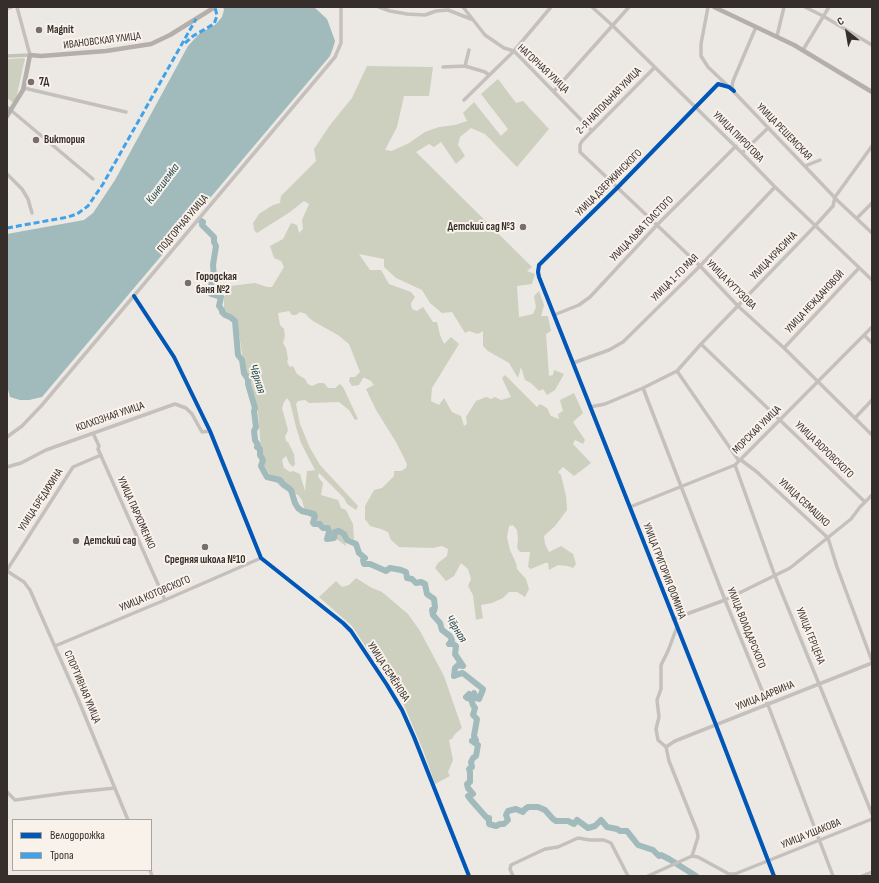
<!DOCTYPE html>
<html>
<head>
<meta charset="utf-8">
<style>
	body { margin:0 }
	#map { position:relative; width:879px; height:883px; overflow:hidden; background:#ece8e3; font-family:"Sofia Sans Condensed",sans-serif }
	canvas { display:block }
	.frame { position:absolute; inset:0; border:8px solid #362e2a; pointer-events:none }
	.legend { position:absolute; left:12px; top:819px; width:140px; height:52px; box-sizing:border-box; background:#f8f2eb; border:1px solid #aaa49e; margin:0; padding:5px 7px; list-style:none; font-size:12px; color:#362e2a }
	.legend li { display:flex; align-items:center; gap:8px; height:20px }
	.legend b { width:20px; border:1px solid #aaa49e }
	.north { position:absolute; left:827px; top:12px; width:40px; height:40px; -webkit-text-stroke:3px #f8f2eb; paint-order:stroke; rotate:329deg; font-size:11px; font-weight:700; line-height:16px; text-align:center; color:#362e2a }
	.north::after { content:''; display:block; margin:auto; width:14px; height:18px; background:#362e2a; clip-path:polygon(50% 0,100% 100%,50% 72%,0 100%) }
</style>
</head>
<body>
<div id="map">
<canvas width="879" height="883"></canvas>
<div class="frame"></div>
<ul class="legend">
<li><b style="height:5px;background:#0057b8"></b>Велодорожка</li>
<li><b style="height:5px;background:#3fa3eb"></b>Тропа</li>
</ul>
<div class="north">С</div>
</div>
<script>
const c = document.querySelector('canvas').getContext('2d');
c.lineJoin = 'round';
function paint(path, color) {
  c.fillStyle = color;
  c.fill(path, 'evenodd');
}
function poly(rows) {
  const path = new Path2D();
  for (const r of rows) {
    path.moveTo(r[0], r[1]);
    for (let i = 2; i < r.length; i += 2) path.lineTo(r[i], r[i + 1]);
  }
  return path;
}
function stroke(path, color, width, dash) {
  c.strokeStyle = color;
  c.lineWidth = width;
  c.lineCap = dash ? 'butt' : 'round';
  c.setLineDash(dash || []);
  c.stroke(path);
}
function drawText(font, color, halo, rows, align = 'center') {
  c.font = font + ' "Sofia Sans Condensed",sans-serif';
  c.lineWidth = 4;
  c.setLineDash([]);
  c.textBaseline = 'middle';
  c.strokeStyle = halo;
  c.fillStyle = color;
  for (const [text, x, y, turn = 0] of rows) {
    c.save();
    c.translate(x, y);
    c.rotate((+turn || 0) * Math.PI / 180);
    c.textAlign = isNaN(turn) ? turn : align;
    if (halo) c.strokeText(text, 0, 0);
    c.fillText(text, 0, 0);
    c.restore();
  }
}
paint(poly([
	[25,58,15,104,7,98,7,59],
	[367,66,433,67,429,96,404,96,397,127,385,150,392,151,409,143,425,132,439,127,455,125,467,121,463,113,474,102,501,136,508,129,481,94,498,79,516,103,523,101,549,129,517,167,485,134,471,128,460,137,458,145,465,156,456,164,441,142,434,147,429,144,416,152,532,267,527,271,535,274,532,284,517,286,519,317,533,314,536,307,534,296,539,291,544,305,541,316,548,316,551,331,546,334,549,376,553,375,554,370,564,374,555,390,547,395,543,389,539,391,531,383,525,380,521,367,518,378,509,363,488,351,483,346,483,331,478,334,469,331,465,333,452,312,442,313,430,303,422,290,396,278,384,267,384,259,359,254,370,270,381,270,389,284,411,292,415,297,411,303,412,309,417,311,423,307,433,322,437,322,440,335,444,344,451,337,459,344,432,388,431,401,439,405,444,398,452,412,461,416,464,426,467,424,466,417,476,401,486,397,491,399,495,397,501,400,511,397,502,378,505,375,537,407,540,404,547,408,551,416,559,419,558,414,563,411,560,400,574,393,583,413,573,422,585,440,583,444,575,440,573,444,591,463,574,476,563,467,558,472,561,475,566,496,567,510,555,526,544,536,545,544,549,552,561,546,573,554,576,564,573,568,568,566,558,565,549,570,548,563,545,563,531,569,528,567,530,552,520,552,517,548,518,539,517,530,513,525,509,526,507,537,510,550,516,563,517,569,526,579,529,589,525,597,517,592,509,592,503,598,492,603,481,605,483,618,476,620,473,595,468,586,471,579,468,569,461,563,454,576,446,581,435,568,438,563,447,556,448,549,442,546,433,548,399,547,391,540,388,532,381,529,370,526,365,519,365,506,374,490,382,488,394,476,394,471,401,471,406,468,407,464,396,442,376,410,366,389,374,385,371,381,365,378,363,378,359,385,352,386,349,381,350,377,355,377,360,372,349,344,338,335,313,321,308,317,306,314,300,312,296,315,292,315,289,311,278,313,280,325,284,329,285,336,283,343,286,348,288,359,287,362,290,367,293,366,297,374,305,379,308,384,312,386,319,383,324,383,328,388,335,388,340,384,343,387,358,419,355,420,349,410,339,402,309,403,305,400,298,401,296,404,300,424,310,448,320,465,358,506,356,510,347,504,344,498,319,473,318,477,323,483,321,495,338,500,341,508,346,510,353,524,354,539,344,536,346,546,322,528,305,512,302,500,298,495,282,488,272,478,262,462,258,413,243,360,239,334,235,323,228,319,224,309,224,297,230,286,255,283,267,287,272,287,284,267,281,261,274,258,270,246,283,239,291,223,297,225,299,233,303,229,302,220,309,204,304,201,290,212,257,233,254,230,253,223,259,214,273,205,280,203,281,196,316,161,314,149,330,125,352,98],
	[287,398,290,402,296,427,301,443,315,470,307,471,305,491,300,474,293,471,290,472,284,468,282,460,286,456,289,463,293,467,295,464,294,454,288,442,286,441,285,437,288,430,282,408,284,402],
	[356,578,372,588,382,592,408,614,420,631,444,676,462,728,455,734,452,739,449,740,453,760,448,772,450,776,435,784,423,750,403,703,352,626,319,597,336,581,342,587,349,585]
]), '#cdd0be');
paint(poly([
	[223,7,314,7,327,19,330,27,335,41,333,48,330,56,42,397,29,400,20,400,10,397,7,386,7,234,84,220,93,213,115,180,188,46,200,33,215,25,222,17,224,10]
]), '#a1babb');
stroke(poly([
	[201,221,203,222,202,225,214,237,214,242,216,246,213,265,214,277,211,285,211,294,221,297,219,306,222,310,222,312,225,315,230,317,235,321,238,355,242,360,244,373,248,379,248,384,255,408,254,411,256,427,254,431,255,440,258,445,257,447,260,449,260,455,263,460,261,466,267,477,280,480,283,484,291,490,295,503,298,508,302,511,314,514,315,516,313,523,314,524,320,524,321,526,323,528,328,528,329,532,327,539,334,538,335,532,339,531,344,534,347,540,356,544,359,553,365,558,363,560,364,564,370,564,386,571,390,568,401,570,406,572,407,578,412,579,416,583,421,582,425,584,427,594,434,599,435,607,434,611,432,610,433,615,440,623,442,630,450,636,452,640,449,644,453,644,456,646,455,654,463,666,458,665,455,668,454,676,462,673,464,674,483,689,482,692,479,699,476,698,474,693,472,697,469,694,466,697,467,698,471,699,473,705,475,708,473,715,477,719,474,736,476,740,472,741,478,745,476,756,473,758,471,762,472,767,469,769,470,772,470,782,467,784,468,788,473,794,468,796,471,800,487,818,489,818,489,824,496,826,500,824,504,824,508,820,506,815,508,811,516,809,523,812,524,810,528,807,538,807,545,810,553,819,556,821,568,821,574,824,577,820,588,828,595,826,601,820,607,827,617,829,620,831,627,831,638,845,653,850,659,856,661,855,669,859,696,876]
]), '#a1babb', 6);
stroke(poly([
	[379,7,390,11,407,14,425,15,436,11,448,10,471,19],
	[463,7,485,35,504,48,514,51,592,131],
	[592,7,613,26,742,153,775,187,872,280],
	[708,7,701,44,701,56,708,67,728,86],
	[805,7,823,16,872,45],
	[7,9,12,7],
	[756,27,733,81,732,86,734,92,838,201,872,233],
	[777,36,784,7],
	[803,50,829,7],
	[7,56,30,55,17,7],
	[465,66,469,50],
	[443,67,465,66,485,72,489,75],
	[655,67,582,141,580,145,580,152,700,266,738,306,784,348,872,435],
	[24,88,126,112],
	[554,91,629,7],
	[734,91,729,87,718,84,617,188,539,265,538,272,539,277,716,725,774,876],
	[464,100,514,51,551,7],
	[7,107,93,179],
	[742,153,768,128],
	[805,166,820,160],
	[7,174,22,189,28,199,32,213],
	[857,218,872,203],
	[134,296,174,357,210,431,261,558,343,623,351,631,387,685,402,710,414,737,469,876],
	[554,315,579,305,590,297,657,225,736,146],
	[864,335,872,343],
	[701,344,865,502],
	[784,348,859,268],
	[573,363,609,350,623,342,700,266,775,187],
	[677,371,739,461],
	[643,388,725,600,768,705,833,876],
	[590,407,605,404,643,388,677,371,701,344,815,226,833,206,835,197,872,146],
	[855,418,872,400],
	[93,433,99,446,98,449,165,600],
	[7,437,22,426,42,405,335,57,341,43,341,7],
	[741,460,757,472,828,538,837,567,872,661],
	[735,465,775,576,872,814],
	[7,467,21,463,46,450,175,404,186,408,192,414,202,432,210,431],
	[630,507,735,465,872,327],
	[7,570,73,467,101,455],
	[7,571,24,582,30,590,78,699,128,820],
	[673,619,725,600,790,568,851,519,860,507,872,495],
	[677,627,668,651,661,665,661,689,657,700,659,717,656,729,658,740,666,747,669,761,697,831,698,837,692,856],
	[55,646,165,600,261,558],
	[666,747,675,741,872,663],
	[7,792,15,800,66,793,115,788],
	[692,856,698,857,729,874,735,874,872,819],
	[150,870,152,876],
	[513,876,510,869,511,865,545,849,558,847,578,838,590,840,604,840,611,843,628,876],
	[648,876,692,856],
	[862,876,872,872]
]), '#c5c0bc', 3.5);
stroke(poly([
	[714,7,794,45,872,92],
	[7,116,23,90,30,55,41,56,106,51,151,44,170,35,215,7]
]), '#b4afab', 4.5);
stroke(poly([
	[185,43,193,36,214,24,217,16,215,7],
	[7,228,68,217,77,214,88,206,103,184,196,19]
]), '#3fa3eb', 3, [6, 3]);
stroke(poly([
	[734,91,729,87,718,84,617,188,539,265,538,272,539,277,716,725,774,876],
	[134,296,174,357,210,431,261,558,343,623,351,631,387,685,402,710,414,737,469,876]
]), '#0057b8', 4);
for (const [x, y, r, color] of [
	[39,30,4,"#766f6b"],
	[31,82,4,"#766f6b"],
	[36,140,4,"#766f6b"],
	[523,227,4,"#766f6b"],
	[188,283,4,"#766f6b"],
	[76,541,4,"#766f6b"],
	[205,547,4,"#766f6b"]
]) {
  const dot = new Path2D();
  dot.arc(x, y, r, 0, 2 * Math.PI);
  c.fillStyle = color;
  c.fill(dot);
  stroke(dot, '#f8f2eb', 1.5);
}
drawText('bold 11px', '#362e2a', '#f8f2eb', [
	["Magnit",47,30],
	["7Д",39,82],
	["Виктория",44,140],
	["Детский сад №3",515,227,"right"],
	["Городская",196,277],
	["баня №2",196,290],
	["Детский сад",84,541],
	["Средняя школа №10",205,560,"center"]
], 'left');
drawText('11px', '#362e2a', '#f8f2eb', [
	["ИВАНОВСКАЯ УЛИЦА",102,41,-7],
	["НАГОРНАЯ УЛИЦА",543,69,43],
	["2-Я НАПОЛЬНАЯ УЛИЦА",609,101,-46],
	["УЛИЦА РЕШЕМСКАЯ",784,132,46],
	["УЛИЦА ПИРОГОВА",738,137,45],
	["УЛИЦА ДЗЕРЖИНСКОГО",609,183,-45],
	["ПОДГОРНАЯ УЛИЦА",183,224,-50],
	["УЛИЦА ЛЬВА ТОЛСТОГО",642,229,-46],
	["УЛИЦА КРАСИНА",774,256,-46],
	["УЛИЦА 1-ГО МАЯ",675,278,-45],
	["УЛИЦА КУТУЗОВА",731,285,45],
	["УЛИЦА НЕЖДАНОВОЙ",815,302,-47],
	["КОЛХОЗНАЯ УЛИЦА",110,417,-19],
	["МОРСКАЯ УЛИЦА",757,430,-45],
	["УЛИЦА ВОРОВСКОГО",824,450,44],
	["УЛИЦА БРЕДИХИНА",41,500,-57],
	["УЛИЦА СЕМАШКО",804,503,43],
	["УЛИЦА ПАРХОМЕНКО",136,513,66],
	["УЛИЦА ГРИГОРИЯ ФОМИНА",664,571,69],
	["УЛИЦА КОТОВСКОГО",155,594,-23],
	["УЛИЦА ВОЛОДАРСКОГО",746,628,68],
	["УЛИЦА ГЕРЦЕНА",810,636,68],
	["УЛИЦА СЕМЁНОВА",388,672,57],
	["СПОРТИВНАЯ УЛИЦА",82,687,67],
	["УЛИЦА ДАРВИНА",765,696,-22],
	["УЛИЦА УШАКОВА",811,834,-22]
]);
drawText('italic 12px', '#244e52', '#f8f2eb', [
	["Кинешемка",163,184,-53],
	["Чёрная",257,379,72],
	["Чёрная",456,629,58]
]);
</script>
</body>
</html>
